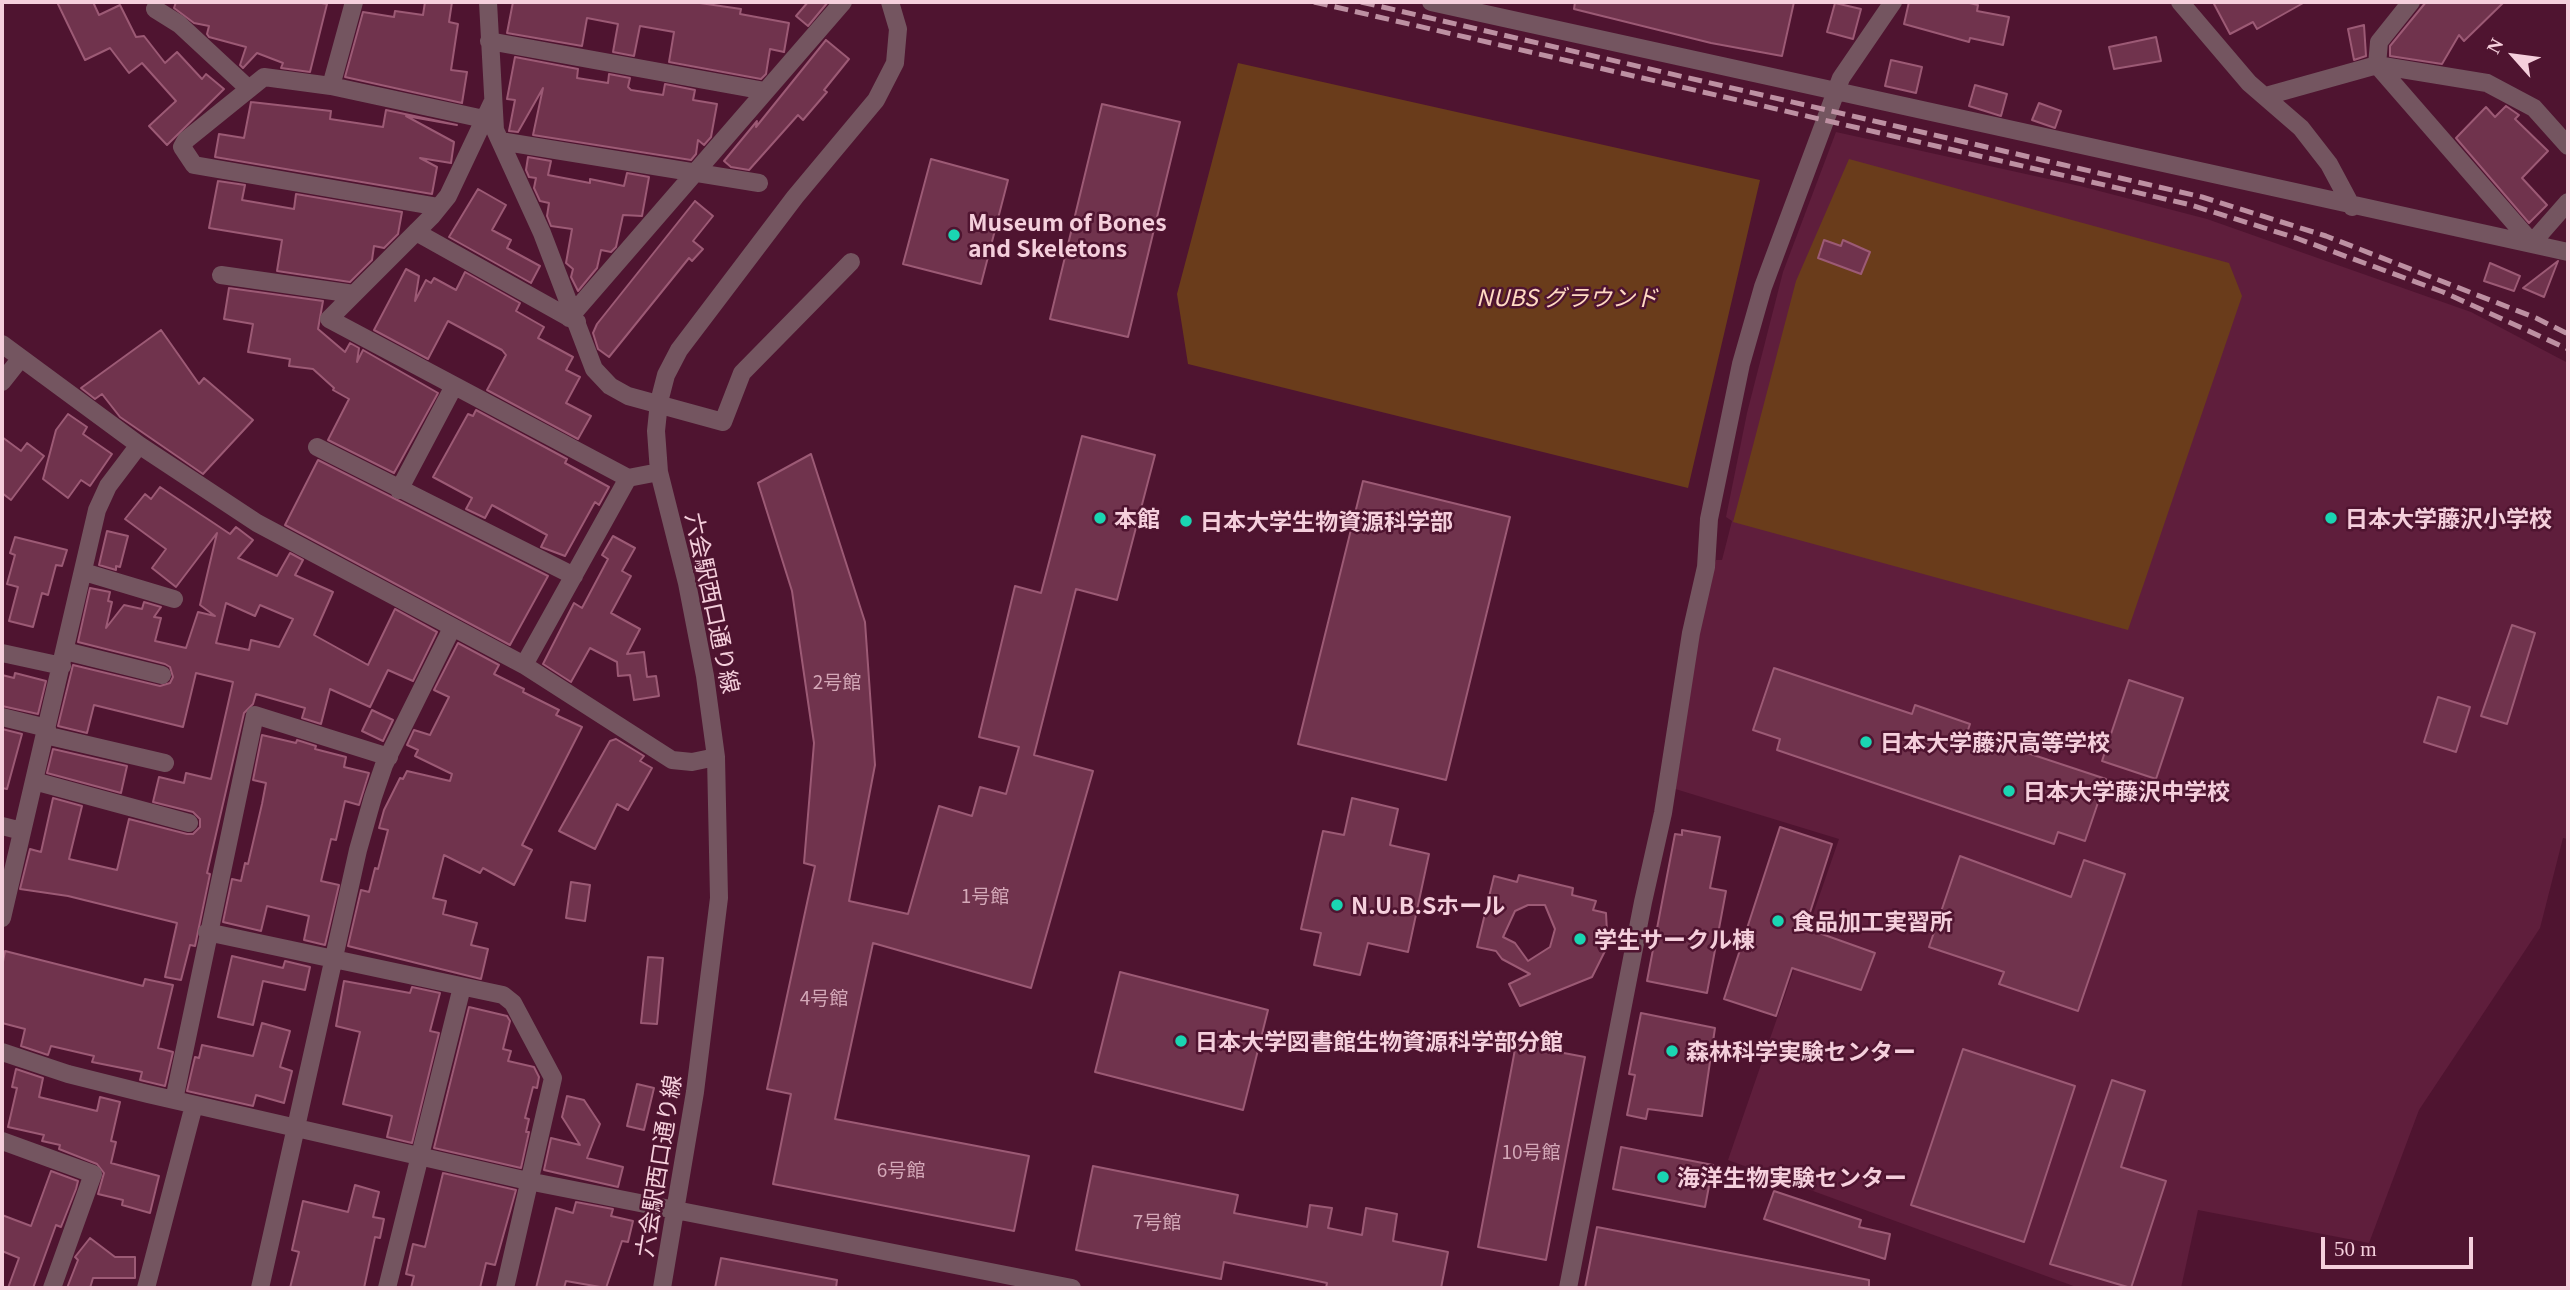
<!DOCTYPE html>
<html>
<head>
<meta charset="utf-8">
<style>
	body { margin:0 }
	#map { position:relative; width:2570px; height:1290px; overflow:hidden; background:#4f1430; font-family:Georgia,serif }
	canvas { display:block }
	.frame { position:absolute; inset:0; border:4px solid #f5cfdc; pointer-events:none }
	.north { position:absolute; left:2479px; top:21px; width:70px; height:70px; -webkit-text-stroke:5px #4f1430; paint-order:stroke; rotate:298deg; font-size:19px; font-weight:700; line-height:28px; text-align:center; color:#f5cfdc }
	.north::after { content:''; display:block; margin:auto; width:24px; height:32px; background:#f5cfdc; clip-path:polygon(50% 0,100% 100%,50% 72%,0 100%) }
	.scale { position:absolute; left:2321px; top:1237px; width:152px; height:32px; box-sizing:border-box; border:4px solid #f5cfdc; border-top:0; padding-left:9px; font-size:21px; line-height:24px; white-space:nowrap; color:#f5cfdc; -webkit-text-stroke:5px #4f1430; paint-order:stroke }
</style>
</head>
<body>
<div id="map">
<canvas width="2570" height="1290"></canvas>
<div class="frame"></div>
<div class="north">N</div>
<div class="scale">50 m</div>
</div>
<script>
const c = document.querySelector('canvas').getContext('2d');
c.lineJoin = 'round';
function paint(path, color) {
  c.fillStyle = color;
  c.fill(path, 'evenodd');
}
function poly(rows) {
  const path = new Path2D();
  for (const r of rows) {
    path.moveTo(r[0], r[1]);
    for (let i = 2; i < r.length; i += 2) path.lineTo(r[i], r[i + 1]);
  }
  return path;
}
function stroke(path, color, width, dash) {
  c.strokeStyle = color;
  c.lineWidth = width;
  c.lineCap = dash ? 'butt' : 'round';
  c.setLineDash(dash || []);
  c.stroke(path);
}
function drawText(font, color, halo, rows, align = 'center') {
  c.font = font + ' Georgia,"Noto Sans JP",serif';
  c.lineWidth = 5;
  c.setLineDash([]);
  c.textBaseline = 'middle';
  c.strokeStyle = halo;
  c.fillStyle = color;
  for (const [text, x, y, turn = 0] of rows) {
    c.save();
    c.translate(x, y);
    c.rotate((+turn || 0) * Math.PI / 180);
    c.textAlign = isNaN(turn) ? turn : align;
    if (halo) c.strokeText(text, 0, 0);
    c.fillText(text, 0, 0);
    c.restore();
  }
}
paint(poly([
	[1836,132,2080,186,2207,219,2471,312,2568,363,2568,839,2563,838,2540,928,2419,1110,2369,1243,2198,1210,2181,1288,2079,1288,1728,1160,1839,839,1672,788,1707,569,1713,569,1716,560,1722,560,1732,521,1726,517,1747,413,1783,272]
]), '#5f1e3c');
paint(poly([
	[1238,63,1760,180,1688,488,1188,364,1177,294],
	[1849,159,2229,263,2242,296,2128,630,1733,522,1796,281]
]), '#6a3c1b');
const building = poly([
	[57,2,93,2,99,15,120,5,136,37,144,36,165,63,177,52,202,79,206,74,224,89,167,145,149,126,176,101,142,63,129,73,110,48,85,60,57,2],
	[176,2,316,2,327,4,310,72,281,68,283,63,257,53,243,68,240,65,246,47,209,37,207,34,209,26,194,23,174,8,176,2],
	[425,2,452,2,449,22,458,24,451,70,467,72,462,103,345,77,363,12,394,17,395,11,423,15,425,2],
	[513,2,693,2,741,9,740,14,789,23,784,52,770,49,766,74,761,79,669,62,674,32,640,26,634,56,613,52,618,24,587,18,582,46,507,33,513,2],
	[808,2,828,2,808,26,796,16,808,2],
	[1575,2,1794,2,1782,56,1711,43,1574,9,1575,2],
	[1909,2,1965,2,1978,5,1977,11,2009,17,2003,45,1970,38,1969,42,1904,24,1909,2],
	[2213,2,2305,2,2257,29,2253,22,2230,34,2213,2],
	[2426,2,2504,2,2464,41,2459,35,2442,64,2390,56,2390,46,2426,2],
	[1835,3,1861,9,1853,39,1827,32,1835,3],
	[2364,25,2366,56,2354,60,2348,29,2364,25],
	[2156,37,2161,61,2114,69,2109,47,2156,37],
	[826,40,849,59,824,90,827,92,803,120,798,115,749,170,731,167,724,161,757,121,756,127,826,40],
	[515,57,578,69,577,78,608,83,609,74,630,78,628,87,631,90,663,95,665,84,695,90,693,100,717,104,711,137,704,145,698,140,696,154,691,160,533,135,543,88,518,132,509,131,515,100,507,99,515,57],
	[1891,60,1922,67,1916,93,1885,86,1891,60],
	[1975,85,2007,94,2001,116,1969,106,1975,85],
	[251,102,331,111,330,119,383,127,386,110,457,125,406,116,454,142,451,163,420,158,437,167,432,194,215,157,219,134,244,138,251,102],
	[2039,103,2061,111,2055,128,2032,120,2039,103],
	[1102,104,1180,122,1128,337,1050,319,1102,104],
	[2506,106,2519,115,2515,119,2548,151,2522,178,2547,205,2529,223,2456,138,2486,107,2495,117,2506,106],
	[528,157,551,161,548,175,590,183,590,179,624,186,627,173,649,177,642,216,623,215,616,247,611,252,601,250,597,268,578,291,571,277,573,269,566,263,572,229,551,226,547,216,549,203,540,201,534,188,536,178,529,177,526,170,528,157],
	[931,159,1008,180,981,284,903,264,931,159],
	[218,181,245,185,242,200,294,209,296,194,402,212,398,234,384,248,374,246,372,260,350,282,277,271,282,240,209,228,218,181],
	[478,189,506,205,492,230,511,240,507,248,540,266,531,283,449,237,478,189],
	[695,201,713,216,693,241,703,249,692,261,689,258,609,357,598,349,593,333,597,324,695,201],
	[1824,240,1841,246,1843,240,1870,252,1861,274,1818,258,1824,240],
	[2558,261,2544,297,2523,288,2558,261],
	[2490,263,2520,276,2514,291,2484,281,2490,263],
	[406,269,419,276,415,301,426,280,431,283,434,278,456,290,465,272,520,303,516,311,544,327,538,338,573,357,566,370,580,377,566,403,591,416,578,439,487,390,506,355,502,350,448,321,428,359,374,330,406,269],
	[229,288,323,301,318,329,345,352,350,343,359,348,357,362,363,350,438,393,394,473,328,440,349,399,333,390,334,388,313,369,289,366,290,359,248,352,253,324,224,319,229,288],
	[161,330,199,384,204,378,253,420,203,474,120,417,102,394,95,399,81,388,161,330],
	[476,410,567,459,565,463,609,487,599,505,595,502,565,556,541,547,547,535,492,505,485,518,466,509,472,498,433,477,468,414,473,416,476,410],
	[68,414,87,427,83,434,112,454,90,486,81,480,68,498,43,479,56,430,68,414],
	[1082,436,1155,455,1117,600,1076,589,1034,755,1093,771,1031,988,873,943,835,1119,1029,1156,1014,1231,773,1184,791,1094,767,1089,815,866,804,863,814,743,792,591,758,483,811,454,865,622,875,765,849,901,908,914,939,806,972,816,980,787,1006,794,1019,747,979,737,1015,586,1041,593,1082,436],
	[2,437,21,451,27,443,44,456,11,500,2,493,2,437],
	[318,460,548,576,510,645,285,525,318,460],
	[1363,481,1510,517,1446,780,1298,744,1363,481],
	[160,487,230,534,236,527,253,540,238,558,277,576,290,553,303,560,295,575,333,592,314,635,368,665,395,609,437,632,413,681,388,670,370,707,330,689,321,724,302,718,305,708,256,694,253,704,244,713,207,873,210,874,195,946,190,945,181,980,165,977,177,923,68,896,20,889,30,849,41,852,53,798,82,806,69,859,117,870,129,819,187,834,193,834,200,827,200,819,193,812,153,802,159,777,184,783,186,773,211,779,233,682,196,673,183,727,94,705,87,733,58,726,73,665,160,686,170,683,173,677,170,667,165,664,78,642,90,588,110,592,108,601,112,602,106,628,124,605,142,609,144,602,161,607,154,617,161,618,155,641,186,648,198,612,215,616,200,605,217,533,176,587,152,568,166,549,125,519,145,494,151,499,160,487],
	[226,603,255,616,260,605,293,619,279,647,251,640,249,650,216,643,226,603],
	[107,531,128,536,120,567,116,566,116,570,99,565,107,531],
	[613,536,635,548,622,571,631,576,611,613,640,629,627,654,644,652,647,677,656,676,659,696,634,700,630,675,618,676,617,662,590,648,571,682,543,664,574,603,582,608,608,559,602,555,613,536],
	[15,537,67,550,62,566,56,565,48,595,42,593,33,627,9,621,18,587,7,584,15,555,10,553,15,537],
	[2512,625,2535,633,2507,724,2481,716,2512,625],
	[458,643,499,665,494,674,524,689,523,692,559,710,556,715,582,727,522,845,532,850,514,885,483,868,480,873,444,855,433,898,446,901,443,914,477,923,471,945,488,949,481,979,348,946,361,890,369,892,375,868,378,869,388,830,379,828,384,810,400,778,403,779,407,771,450,781,452,774,415,756,418,750,407,745,414,730,430,735,449,697,434,690,458,643],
	[1774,668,1912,714,1915,705,1970,724,1967,733,2106,779,2085,841,2058,832,2054,844,1777,750,1780,739,1753,730,1774,668],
	[15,673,46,681,38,714,2,706,2,675,14,678,15,673],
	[2129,680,2183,698,2156,779,2102,761,2129,680],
	[2438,697,2470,707,2456,752,2424,742,2438,697],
	[372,710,393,720,383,741,362,731,372,710],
	[2,729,22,734,7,789,2,788,2,729],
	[262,735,296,743,297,740,316,746,315,749,346,757,344,767,369,773,359,805,345,801,336,840,331,839,321,881,339,885,325,945,304,940,309,916,267,906,261,931,223,922,232,879,241,881,245,863,248,864,262,804,266,783,253,780,262,735],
	[616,739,644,756,640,761,652,768,628,810,617,804,595,849,559,831,610,741,616,739],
	[53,749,127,766,121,793,47,773,53,749],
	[1352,798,1398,809,1390,845,1429,854,1408,952,1368,943,1360,975,1314,965,1321,933,1301,929,1323,831,1344,835,1352,798],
	[1780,827,1832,844,1805,928,1875,953,1861,990,1792,968,1776,1016,1724,999,1780,827],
	[1682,830,1720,837,1710,888,1726,891,1707,993,1647,981,1675,834,1682,835,1682,830],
	[1960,856,2071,897,2084,860,2125,874,2078,1011,1999,984,2004,972,1929,947,1960,856],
	[1519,875,1573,888,1572,895,1596,901,1593,910,1606,913,1607,932,1605,951,1592,977,1520,1006,1509,984,1530,974,1502,959,1496,951,1477,947,1494,876,1517,882,1519,875],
	[1528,905,1545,905,1555,929,1550,947,1528,961,1515,943,1503,937,1515,911,1528,905],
	[571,882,590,885,585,921,566,918,571,882],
	[5,951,143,986,145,979,173,985,158,1048,173,1052,165,1086,140,1080,142,1072,92,1062,94,1056,51,1046,48,1055,21,1046,25,1029,2,1023,2,967,5,951],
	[232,956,283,968,285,961,310,967,305,990,263,981,253,1025,218,1017,232,956],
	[648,957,663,958,657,1024,641,1023,648,957],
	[1120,972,1268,1010,1243,1110,1095,1072,1120,972],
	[344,981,410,993,412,987,440,993,430,1031,439,1033,412,1143,387,1137,392,1116,343,1104,360,1032,336,1026,344,981],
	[469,1007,507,1016,510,1021,503,1049,511,1051,508,1061,534,1067,539,1077,537,1088,533,1087,525,1118,529,1119,526,1132,529,1132,521,1168,434,1148,469,1007],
	[1641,1013,1715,1028,1702,1116,1648,1109,1646,1119,1627,1115,1635,1075,1629,1074,1641,1013],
	[262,1023,290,1031,280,1067,292,1071,284,1103,256,1095,253,1106,187,1091,195,1057,199,1058,202,1045,253,1056,262,1023],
	[1516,1044,1585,1057,1546,1260,1478,1247,1516,1044],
	[1963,1049,2075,1086,2024,1242,1911,1205,1963,1049],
	[16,1069,43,1078,39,1097,97,1111,100,1097,120,1102,111,1141,116,1142,111,1163,159,1176,150,1213,122,1205,123,1200,98,1194,104,1173,97,1164,59,1149,60,1145,42,1141,44,1135,8,1127,17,1088,12,1087,16,1069],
	[2112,1080,2145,1091,2121,1167,2166,1181,2131,1288,2050,1264,2112,1080],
	[637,1084,654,1088,644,1130,627,1126,637,1084],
	[567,1096,584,1100,600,1124,587,1158,623,1167,618,1187,544,1170,551,1138,580,1145,562,1117,567,1096],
	[1621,1147,1713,1165,1705,1207,1613,1189,1621,1147],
	[1093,1166,1238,1195,1234,1213,1307,1227,1310,1205,1332,1208,1328,1228,1362,1235,1366,1208,1397,1214,1393,1241,1448,1252,1441,1288,1326,1288,1327,1283,1224,1262,1221,1279,1076,1250,1093,1166],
	[51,1171,78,1181,76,1189,61,1227,56,1225,33,1288,8,1288,19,1258,2,1251,2,1215,31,1226,51,1171],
	[443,1173,516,1190,495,1265,486,1263,480,1288,411,1288,414,1276,406,1274,413,1244,425,1247,443,1173],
	[355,1185,379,1192,373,1217,384,1219,380,1238,375,1237,364,1288,290,1288,299,1252,292,1250,303,1201,348,1212,355,1185],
	[1774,1191,1861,1220,1859,1227,1890,1234,1885,1259,1764,1219,1774,1191],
	[576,1202,613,1209,611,1216,633,1221,628,1242,622,1241,606,1288,566,1281,564,1288,536,1288,556,1208,573,1213,576,1202],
	[1597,1227,1869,1280,1869,1288,1585,1288,1597,1227],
	[90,1238,115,1257,135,1257,135,1278,93,1278,90,1288,67,1288,78,1260,75,1257,90,1238],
	[721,1258,837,1280,836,1288,715,1288,721,1258]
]);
paint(building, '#70334d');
stroke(building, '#9c5a75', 2);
stroke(poly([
	[488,2,495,130,542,233,594,369,610,386,628,396,723,422,742,373,851,262],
	[1431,2,2568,252],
	[2180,2,2249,83,2301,128,2329,164,2352,207],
	[2411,2,2379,42,2377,65,2532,243,2568,202],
	[155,9,179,24,249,89],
	[489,41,765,91],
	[331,86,354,2],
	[2266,96,2377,65,2487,83,2534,108,2568,146],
	[492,103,448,196,431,217,329,319,628,478,659,472],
	[500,141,759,183],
	[439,207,194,165,182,147,186,140,264,77,331,86,484,119],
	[416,232,577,322],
	[221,275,354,294],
	[569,318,843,2],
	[2,344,139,445,257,523,524,665,672,760,692,762,716,757],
	[2,382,21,358],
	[317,447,574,576],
	[399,490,454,386],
	[84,572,174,599],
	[65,651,162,675],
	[2,653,62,666],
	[524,665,628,478],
	[2,717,47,728],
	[45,735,165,763],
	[34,781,189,823],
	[2,826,22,831],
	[2,918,97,510,108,486,139,445],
	[207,932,503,995,513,1003,553,1078,505,1288],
	[2,1052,68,1074,148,1094,528,1181,1072,1288],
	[174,1100,255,715,389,757],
	[2,1141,93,1174,52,1288],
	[146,1288,194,1105],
	[260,1288,358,850,373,797,384,765,452,628],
	[387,1288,462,987],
	[662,1288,695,1092,719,898,716,757,705,676,687,583,659,472,656,431,659,402,666,375,679,350,795,197,876,100,895,63,898,29,890,2],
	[1568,1288,1643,902,1663,813,1691,633,1706,567,1709,519,1741,364,1763,287,1841,78,1893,2]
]), '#745560', 18);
stroke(poly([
	[1314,2,2191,205,2296,238,2443,292,2568,349],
	[1361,2,2202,197,2326,236,2536,318,2568,334]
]), '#bd90a2', 5, [14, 7]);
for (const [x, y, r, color] of [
	[954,235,7,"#1ad5b2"],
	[1100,518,7,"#1ad5b2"],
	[2331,518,7,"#1ad5b2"],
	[1186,521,7,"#1ad5b2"],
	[1866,742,7,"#1ad5b2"],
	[2009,791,7,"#1ad5b2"],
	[1337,905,7,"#1ad5b2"],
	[1778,921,7,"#1ad5b2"],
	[1580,939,7,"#1ad5b2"],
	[1181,1041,7,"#1ad5b2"],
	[1672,1051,7,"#1ad5b2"],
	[1663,1177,7,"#1ad5b2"]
]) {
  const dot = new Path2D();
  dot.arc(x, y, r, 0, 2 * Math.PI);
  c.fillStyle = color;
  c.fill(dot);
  stroke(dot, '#4f1430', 2.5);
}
drawText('19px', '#d4a8b8', null, [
	["2号館",837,682],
	["1号館",985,896],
	["4号館",824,998],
	["10号館",1531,1152],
	["6号館",901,1170],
	["7号館",1157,1222]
]);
drawText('bold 23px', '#f5cfdc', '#4f1430', [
	["Museum of Bones",968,222],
	["and Skeletons",968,248],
	["本館",1114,518],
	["日本大学藤沢小学校",2345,518],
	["日本大学生物資源科学部",1200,521],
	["日本大学藤沢高等学校",1880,742],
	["日本大学藤沢中学校",2023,791],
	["N.U.B.Sホール",1351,905],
	["食品加工実習所",1792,921],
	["学生サークル棟",1594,939],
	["日本大学図書館生物資源科学部分館",1195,1041],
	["森林科学実験センター",1686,1051],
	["海洋生物実験センター",1677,1177]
], 'left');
drawText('italic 23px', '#ffdac2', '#4f1430', [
	["NUBS グラウンド",1567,297]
]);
drawText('23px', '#f5cfdc', '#4f1430', [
	["六会駅西口通り線",713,603,78],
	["六会駅西口通り線",658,1166,-81]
]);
</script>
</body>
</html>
